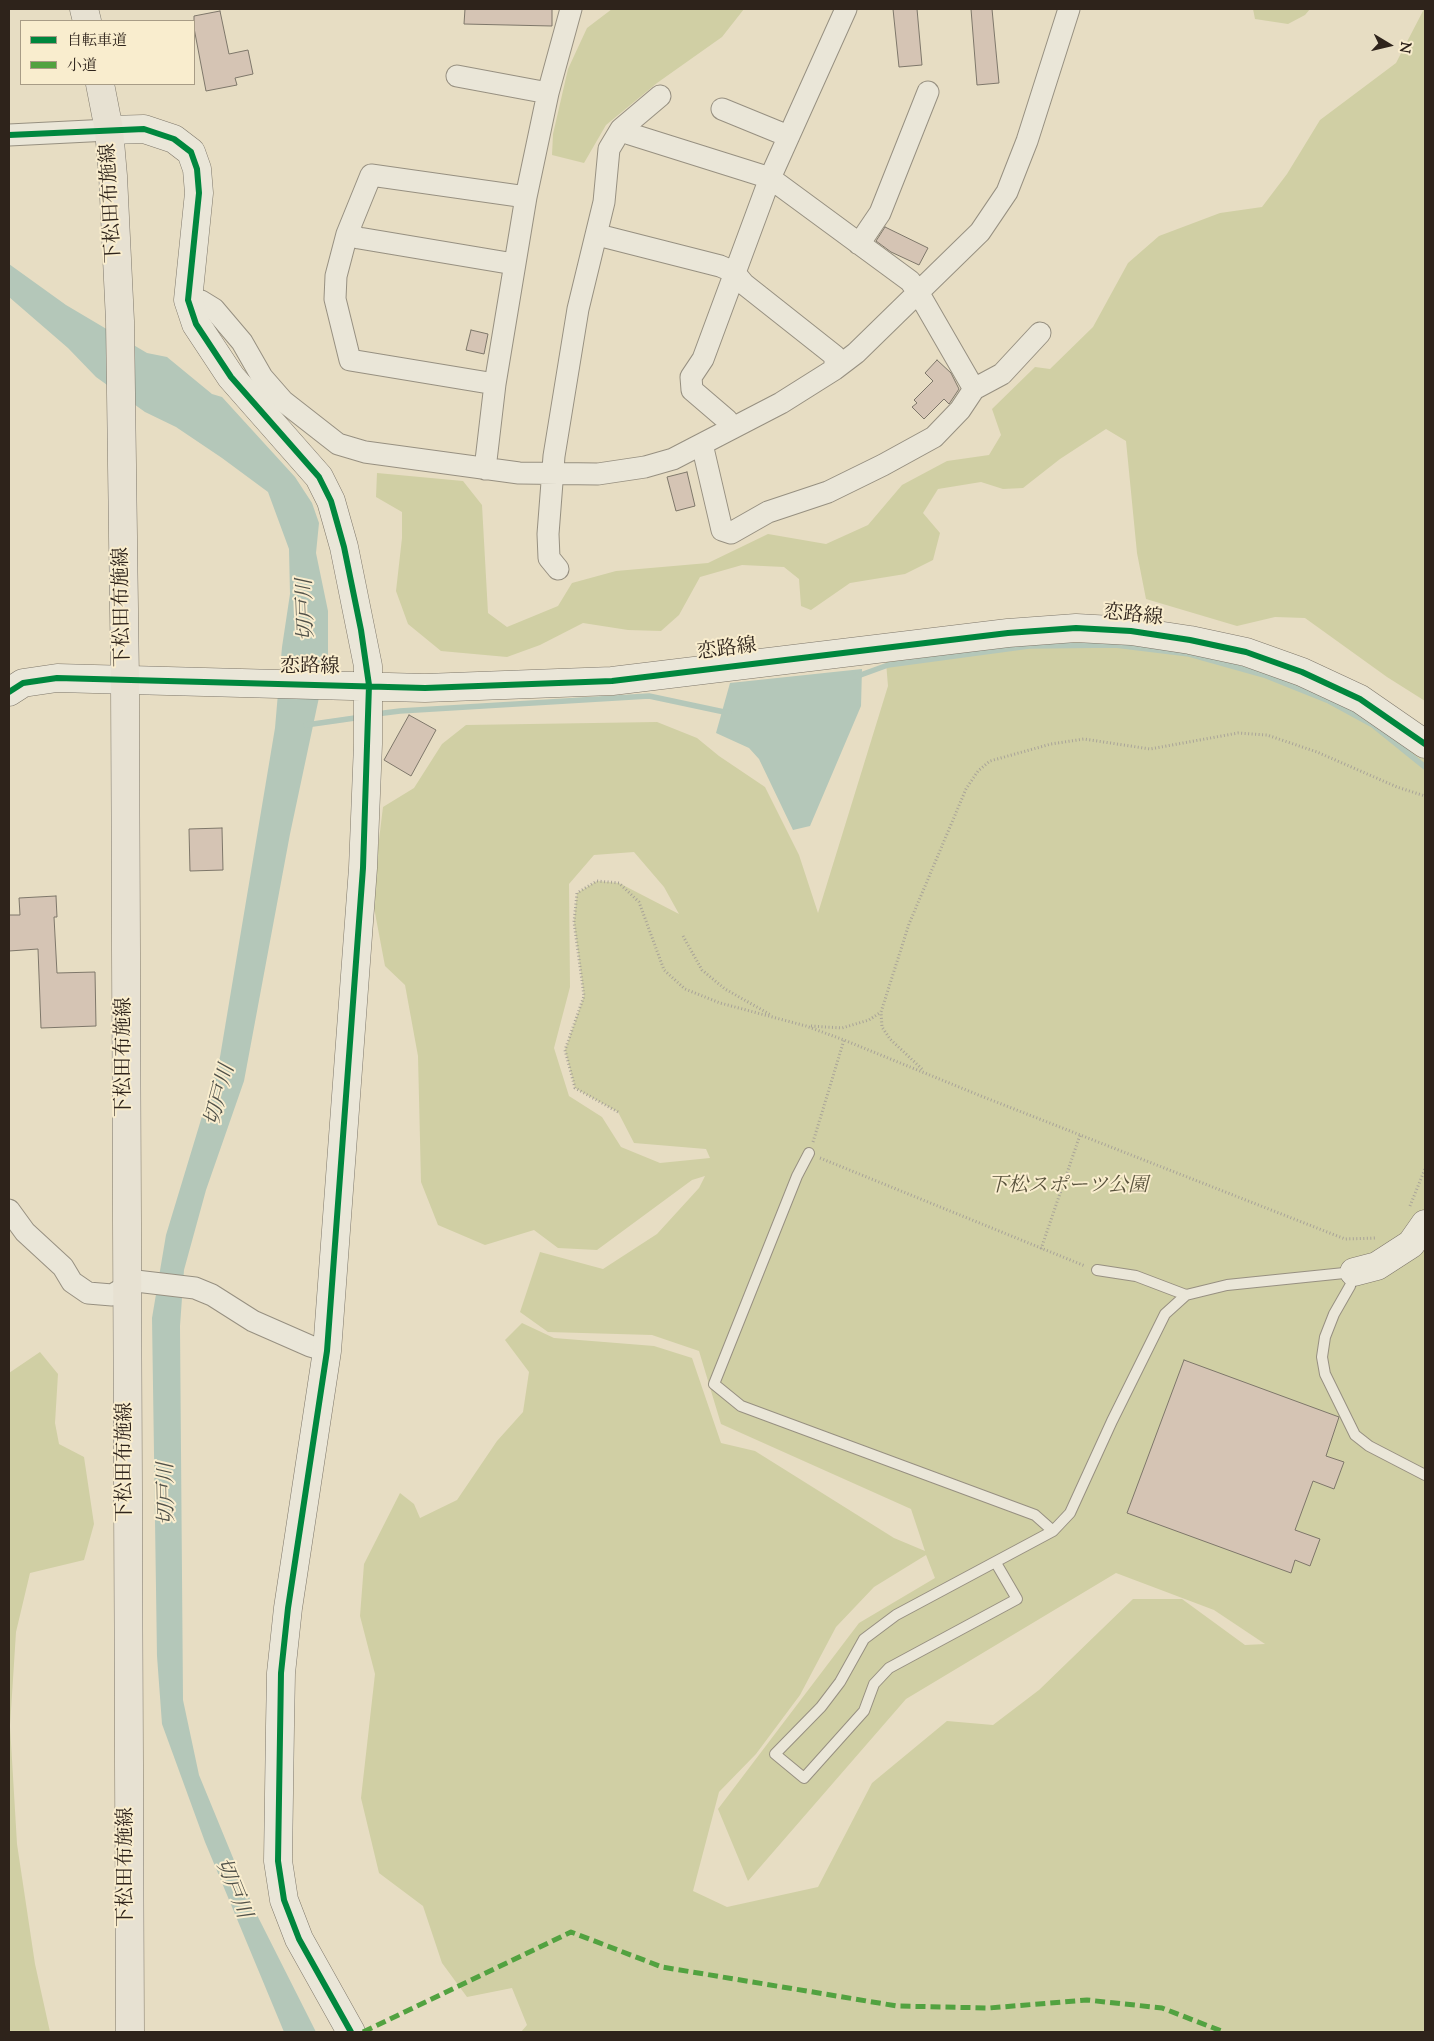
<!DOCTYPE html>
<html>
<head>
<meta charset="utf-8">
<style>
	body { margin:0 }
	#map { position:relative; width:1434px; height:2041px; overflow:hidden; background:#e7ddc3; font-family:"Sorts Mill Goudy","Noto Serif JP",serif }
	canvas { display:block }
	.frame { position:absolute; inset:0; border:10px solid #2e231b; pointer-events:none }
	.legend { position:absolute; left:20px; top:20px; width:175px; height:65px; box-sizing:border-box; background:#f9edce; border:1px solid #a89c86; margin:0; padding:6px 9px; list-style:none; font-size:15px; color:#2e231b }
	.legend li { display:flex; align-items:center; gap:10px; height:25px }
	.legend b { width:25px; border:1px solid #a89c86 }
	.north { position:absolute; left:1364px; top:20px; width:50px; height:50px; -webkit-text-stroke:4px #f9edce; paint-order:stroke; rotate:99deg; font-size:14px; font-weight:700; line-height:20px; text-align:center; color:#2e231b }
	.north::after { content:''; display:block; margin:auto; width:18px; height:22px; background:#2e231b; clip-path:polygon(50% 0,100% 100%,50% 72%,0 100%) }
</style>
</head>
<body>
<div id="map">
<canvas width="1434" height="2041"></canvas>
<div class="frame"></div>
<ul class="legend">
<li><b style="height:6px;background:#00873e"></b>自転車道</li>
<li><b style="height:6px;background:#52a240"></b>小道</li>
</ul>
<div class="north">N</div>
</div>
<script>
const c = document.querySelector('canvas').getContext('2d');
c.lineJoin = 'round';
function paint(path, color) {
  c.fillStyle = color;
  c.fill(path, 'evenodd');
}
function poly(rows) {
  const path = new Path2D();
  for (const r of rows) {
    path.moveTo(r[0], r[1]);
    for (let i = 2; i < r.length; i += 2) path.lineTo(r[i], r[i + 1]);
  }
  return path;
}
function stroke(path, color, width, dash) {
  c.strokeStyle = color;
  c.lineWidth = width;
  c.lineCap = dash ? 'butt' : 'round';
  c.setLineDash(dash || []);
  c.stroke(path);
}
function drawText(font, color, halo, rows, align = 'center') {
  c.font = font + ' "Sorts Mill Goudy","Noto Serif JP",serif';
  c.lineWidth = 4;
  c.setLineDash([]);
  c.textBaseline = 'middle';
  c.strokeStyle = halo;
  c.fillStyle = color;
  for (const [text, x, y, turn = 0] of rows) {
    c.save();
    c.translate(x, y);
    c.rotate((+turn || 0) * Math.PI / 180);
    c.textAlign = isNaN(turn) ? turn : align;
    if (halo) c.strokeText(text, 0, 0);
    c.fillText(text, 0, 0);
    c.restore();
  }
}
paint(poly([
	[612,9,744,9,722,37,657,83,606,125,584,163,552,155,553,134,568,69,587,28],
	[1253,9,1310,9,1305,15,1288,24,1255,19],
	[1424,9,1425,701,1387,677,1305,618,1275,617,1237,626,1146,599,1137,553,1126,441,1106,429,1060,459,1023,488,1003,489,981,482,938,489,923,513,940,533,933,560,905,574,850,583,811,610,801,606,799,579,784,567,742,565,700,577,679,615,661,631,628,630,583,623,540,645,507,657,441,651,408,624,396,591,402,538,402,512,376,497,377,473,463,481,482,505,488,613,507,627,558,606,572,583,616,571,708,563,768,534,826,544,868,525,902,485,947,461,989,455,1001,435,992,409,1035,367,1050,369,1093,327,1128,263,1159,236,1220,213,1262,207,1287,174,1320,120,1396,63],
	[1109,641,1163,648,1232,664,1295,683,1354,711,1405,743,1425,760,1425,2032,521,2032,527,2025,512,1988,467,1997,442,1963,423,1906,379,1873,361,1798,375,1674,360,1616,364,1564,400,1493,414,1504,420,1518,457,1500,497,1441,523,1412,529,1372,505,1340,522,1323,554,1338,654,1346,692,1358,721,1443,755,1451,894,1538,925,1551,911,1509,721,1424,699,1351,652,1335,548,1332,520,1312,540,1252,603,1269,657,1234,699,1188,705,1176,692,1180,597,1250,558,1248,534,1230,485,1245,438,1225,421,1182,418,1056,405,985,385,966,372,897,383,807,414,788,442,744,466,725,657,722,697,738,719,756,765,787,799,855,818,913,888,686,886,662,1040,642],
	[634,852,664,887,679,914,619,883,597,881,577,893,574,922,584,996,565,1050,575,1088,618,1112,634,1143,706,1149,710,1158,660,1163,621,1147,602,1117,569,1096,554,1048,570,987,569,884,594,855],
	[926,1555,935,1578,859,1623,718,1809,748,1881,906,1699,1116,1573,1214,1610,1265,1644,1245,1645,1182,1599,1133,1599,1039,1690,993,1725,947,1721,872,1783,818,1887,727,1907,693,1891,719,1792,756,1754,800,1695,836,1627,874,1587],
	[40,1352,58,1374,55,1423,59,1444,84,1457,94,1524,84,1560,30,1573,16,1632,10,1726,17,1844,35,1964,50,2032,9,2032,9,1373]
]), '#d0cfa4');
paint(poly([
	[9,264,66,305,147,353,167,357,212,394,222,397,295,477,312,503,319,523,316,553,328,611,328,655,290,834,244,1081,206,1190,184,1270,180,1326,183,1700,199,1775,254,1909,316,2032,284,2032,205,1842,162,1724,157,1656,152,1318,166,1235,220,1057,275,728,282,647,290,594,289,549,268,492,222,458,176,427,145,412,96,377,68,348,9,297],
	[862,669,861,706,810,826,793,830,759,759,749,748,716,733,730,683]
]), '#b4c7b9');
stroke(poly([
	[855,677,888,665,1029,646,1115,645,1189,654,1264,675,1329,701,1373,725,1425,767],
	[376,714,400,711,649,696,729,713],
	[306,725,362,717]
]), '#b4c7b9', 5.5);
const building = poly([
	[465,9,552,9,552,26,464,24,465,9],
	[893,9,917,9,922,65,899,67,893,9],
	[971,9,992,9,999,83,977,85,971,9],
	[220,11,229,54,248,50,253,74,235,78,237,85,206,91,194,28,194,16,220,11],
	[885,227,928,248,919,265,891,252,876,241,885,227],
	[471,330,488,334,484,354,466,350,471,330],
	[937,360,951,373,959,389,949,404,944,399,924,419,912,407,917,403,914,400,933,381,925,373,937,360],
	[687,472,695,506,676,511,667,477,687,472],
	[409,715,436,730,411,776,384,760,409,715],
	[222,828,223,870,190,871,189,829,222,828],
	[56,896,57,917,54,917,57,973,95,972,96,1026,41,1028,38,949,9,951,9,915,20,915,19,898,56,896],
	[1184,1360,1339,1417,1326,1456,1344,1462,1334,1489,1313,1481,1295,1530,1320,1539,1310,1566,1295,1560,1291,1573,1127,1513,1184,1360]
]);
paint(building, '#d5c4b4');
stroke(building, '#7e776a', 1);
const lane = poly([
	[809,1153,797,1176,714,1384,741,1406,1035,1515,1053,1531],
	[1097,1270,1136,1276,1186,1295],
	[996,1563,1017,1599,889,1668,874,1684,864,1711,804,1778,775,1754,821,1707,840,1682,864,1639,896,1615,1053,1531,1070,1513,1112,1421,1165,1314,1186,1295,1227,1285,1354,1272,1350,1286,1334,1314,1325,1337,1322,1357,1325,1374,1355,1435,1369,1446,1425,1475]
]);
const street = poly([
	[457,76,548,93],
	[722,109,788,136],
	[621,129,630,134,770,178,910,281,918,292,974,389],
	[9,135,109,130],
	[347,234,359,238,514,264],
	[598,235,720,266,734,272,744,284,835,356,835,369],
	[859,244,880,213,928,92],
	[188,300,201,301,214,309,242,342,262,377,283,401,338,444,365,452,519,473,598,474,645,467,673,459,781,403,835,369,856,353,980,232,1007,192,1027,141,1069,9],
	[495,384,350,360,335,299,336,276,347,234,371,175,526,197],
	[731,428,727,420,692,390,691,377,703,359,770,178,846,9],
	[702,444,722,530,731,533,768,512,828,492,883,465,934,437,960,410,974,389,1002,374,1040,333],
	[485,469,495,384,526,197,548,93,571,9],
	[558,569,549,558,548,534,554,456,578,309,604,202,609,149,621,129,660,96],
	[9,1210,25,1232,63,1267,72,1282,88,1293,112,1295,136,1281,195,1288,212,1295,253,1321,310,1346,327,1351]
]);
const secondary = poly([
	[109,130,144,129,174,139,191,152,197,169,199,193,188,300,196,324,231,377,319,477,331,501,344,547,368,666,368,744,363,868,327,1351,288,1608,281,1673,280,1726,278,1861,284,1900,299,1939,351,2032],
	[9,692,23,683,57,678,425,688,612,681,1008,633,1076,628,1131,631,1190,640,1246,652,1302,672,1360,699,1425,744],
	[1354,1272,1377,1266,1411,1244,1425,1224]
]);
const primary = poly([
	[84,9,87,21],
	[100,84,109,130,113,176,120,321,125,680,130,2032]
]);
stroke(lane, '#979081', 12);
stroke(street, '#979081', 23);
stroke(secondary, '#7e776a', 29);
stroke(primary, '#7e776a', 29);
stroke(poly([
	[683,936,702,970,725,989,771,1015],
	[811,1026,842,1028,869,1020,881,1012],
	[922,1069,890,1039,882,1027,881,1012,909,924,966,789,978,771,990,761,1051,744,1084,739,1150,749,1238,733,1267,735,1317,752,1397,787,1425,796],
	[618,1112,575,1088,565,1050,584,996,574,922,577,893,597,881,619,883,639,902,664,970,685,989,720,1003,806,1026,844,1040,981,1096,1345,1239,1377,1238],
	[813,1142,844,1040],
	[820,1158,1085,1266],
	[1410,1206,1425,1169],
	[1041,1249,1080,1135]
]), '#a8a398', 3, [1, 2.5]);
stroke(lane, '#eae6d8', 10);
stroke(street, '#eae6d8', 21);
stroke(secondary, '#eae6d8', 28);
stroke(primary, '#e7e1d2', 28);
stroke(poly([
	[363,2032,571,1932,662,1967,897,2006,989,2008,1087,2000,1162,2008,1224,2032]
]), '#52a240', 5, [10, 5]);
stroke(poly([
	[9,135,144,129,174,139,191,152,197,169,199,193,188,300,196,324,231,377,319,477,331,501,344,547,361,630,369,685,363,868,327,1351,288,1608,281,1673,278,1861,284,1900,299,1939,351,2032],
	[9,692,23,683,57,678,425,688,612,681,1008,633,1076,628,1131,631,1190,640,1246,652,1302,672,1360,699,1425,744]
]), '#00873e', 6);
drawText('20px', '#2e231b', '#f9edce', [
	["下松田布施線",113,203,-93],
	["下松田布施線",124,607,-91],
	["恋路線",1133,617,6],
	["恋路線",727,651,-7],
	["恋路線",310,669],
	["下松田布施線",126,1057,-90],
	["下松田布施線",127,1462,-90],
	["下松田布施線",128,1867,-90]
]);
drawText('italic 20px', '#59533d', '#f9edce', [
	["下松スポーツ公園",1068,1188]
]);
drawText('italic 21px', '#505149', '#f9edce', [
	["切戸川",308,610,-92],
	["切戸川",222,1096,-75],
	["切戸川",169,1494,-91],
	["切戸川",231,1889,68]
]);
</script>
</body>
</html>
